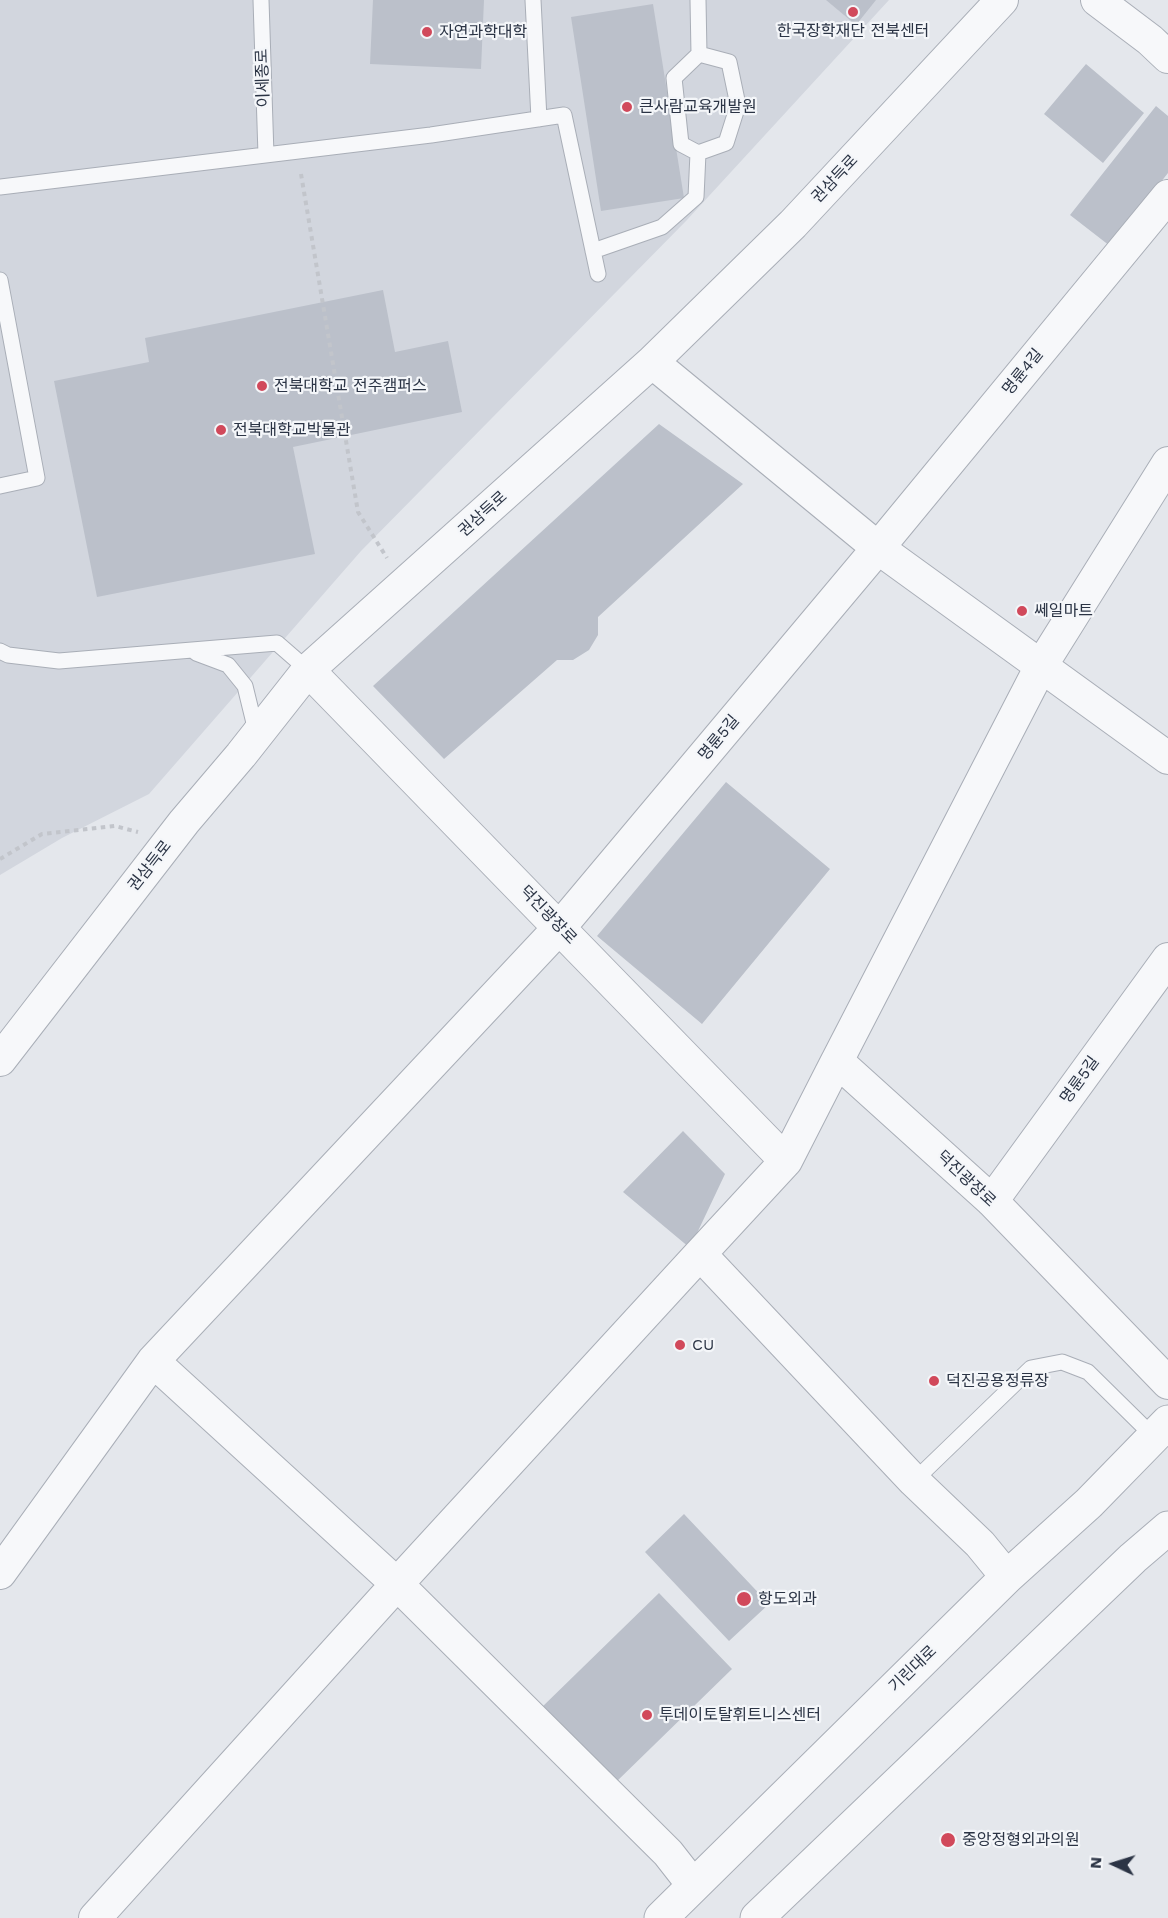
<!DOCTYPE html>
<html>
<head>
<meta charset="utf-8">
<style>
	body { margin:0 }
	#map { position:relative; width:1168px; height:1918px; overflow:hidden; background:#e4e7ec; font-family:"Work Sans",sans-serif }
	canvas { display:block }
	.north { position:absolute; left:1084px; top:1834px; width:60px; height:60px; -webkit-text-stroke:4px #f4f6f9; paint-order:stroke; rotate:274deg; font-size:16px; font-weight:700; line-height:24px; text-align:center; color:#2b3445 }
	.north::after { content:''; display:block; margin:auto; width:21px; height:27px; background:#2b3445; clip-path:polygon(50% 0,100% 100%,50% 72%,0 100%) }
</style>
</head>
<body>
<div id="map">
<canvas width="1168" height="1918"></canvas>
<div class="north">N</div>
</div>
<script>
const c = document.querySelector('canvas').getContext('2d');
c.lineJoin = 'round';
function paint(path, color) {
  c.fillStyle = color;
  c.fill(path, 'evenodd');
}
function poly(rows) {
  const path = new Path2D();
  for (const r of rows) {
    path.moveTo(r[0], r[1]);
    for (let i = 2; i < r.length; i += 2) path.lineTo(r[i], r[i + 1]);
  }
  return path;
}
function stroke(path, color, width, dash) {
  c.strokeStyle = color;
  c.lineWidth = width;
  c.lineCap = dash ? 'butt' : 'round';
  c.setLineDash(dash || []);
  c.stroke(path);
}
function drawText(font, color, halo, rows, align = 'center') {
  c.font = font + ' "Work Sans","Noto Sans KR",sans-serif';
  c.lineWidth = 4.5;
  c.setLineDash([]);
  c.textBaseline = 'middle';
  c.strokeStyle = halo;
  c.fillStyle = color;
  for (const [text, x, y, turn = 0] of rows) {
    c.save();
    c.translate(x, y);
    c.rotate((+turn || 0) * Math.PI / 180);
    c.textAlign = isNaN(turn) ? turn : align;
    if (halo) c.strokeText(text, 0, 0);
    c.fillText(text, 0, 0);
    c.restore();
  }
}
paint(poly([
	[0,0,889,0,686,221,361,551,149,794,62,838,0,875]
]), '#d2d6de');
paint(poly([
	[373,0,484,0,481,69,370,64],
	[826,0,876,0,856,25],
	[653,4,684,198,601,211,571,17],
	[1086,64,1144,113,1103,163,1044,114],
	[1156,106,1168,116,1168,173,1110,246,1070,215],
	[383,290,395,352,448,341,462,412,293,447,315,554,97,597,54,381,149,362,145,338],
	[659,424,743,484,598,617,598,635,589,650,573,660,557,660,444,759,373,686],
	[726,782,830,869,702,1024,597,936],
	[683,1131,725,1174,690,1248,623,1192],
	[684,1514,769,1604,729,1641,645,1552],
	[659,1593,732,1669,613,1785,540,1709]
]), '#bbc0ca');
const service = poly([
	[261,0,266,155],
	[533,0,539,119],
	[698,153,726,143,738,105,729,62,699,54],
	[0,187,431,135,564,115,598,274],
	[593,251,662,227,696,197,698,153,681,144,674,78,699,54,698,0],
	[0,280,37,478,0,486],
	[0,651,8,655,59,661,277,643,308,670],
	[196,653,228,665,245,686,254,723,250,733],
	[914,1481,1031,1368,1062,1362,1088,1372,1153,1436]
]);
const minor = poly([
	[1097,0,1150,40,1168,57],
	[652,362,878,548,1168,758],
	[308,670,786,1161,837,1061,992,1201,1168,1383],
	[0,1060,184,822,241,755,308,670,652,362,793,224,1002,0],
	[837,1061,1041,666,1168,463],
	[786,1161,700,1254,914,1481,980,1544,1007,1577],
	[992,1201,1168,959],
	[153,1361,397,1584,668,1853,693,1885],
	[0,1573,153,1361,560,927,878,548,1168,196],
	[95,1918,397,1584,700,1254]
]);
const tertiary = poly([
	[661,1918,1007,1577,1089,1503,1168,1422],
	[757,1918,1133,1558,1168,1528]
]);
stroke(service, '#a9aeb7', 17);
stroke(minor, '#a9aeb7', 34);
stroke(tertiary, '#a9aeb7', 35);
stroke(poly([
	[301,174,358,512,387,558],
	[0,859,42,834,115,826,138,832]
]), '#c2c5cb', 4, [4.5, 4.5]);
stroke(service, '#f7f8fa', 15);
stroke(minor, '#f7f8fa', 32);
stroke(tertiary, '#f7f8fa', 33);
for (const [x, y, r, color] of [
	[853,12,6,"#d1495b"],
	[427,32,6,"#d1495b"],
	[627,107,6,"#d1495b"],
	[262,386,6,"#d1495b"],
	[221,430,6,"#d1495b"],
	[1022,611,6,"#d1495b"],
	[680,1345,6,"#d1495b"],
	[934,1381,6,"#d1495b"],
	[744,1599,8,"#d1495b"],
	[647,1715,6,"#d1495b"],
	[948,1840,8,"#d1495b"]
]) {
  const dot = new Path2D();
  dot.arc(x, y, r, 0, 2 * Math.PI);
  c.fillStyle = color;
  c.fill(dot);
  stroke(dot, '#f4f6f9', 2);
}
drawText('16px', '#2b3445', '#f4f6f9', [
	["한국장학재단 전북센터",853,31,"center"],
	["자연과학대학",439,32],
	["큰사람교육개발원",639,107],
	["전북대학교 전주캠퍼스",274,386],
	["전북대학교박물관",233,430],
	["쎄일마트",1034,611],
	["CU",692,1345],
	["덕진공용정류장",946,1381],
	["항도외과",758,1599],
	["투데이토탈휘트니스센터",659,1715],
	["중앙정형외과의원",962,1840]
], 'left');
drawText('16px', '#2b3445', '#f4f6f9', [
	["이세종로",263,78,-92],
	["권삼득로",835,179,-47],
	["명륜4길",1023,372,-51],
	["권삼득로",483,514,-42],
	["명륜5길",719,738,-50],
	["권삼득로",150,866,-52],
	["덕진광장로",548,915,46],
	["명륜5길",1080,1080,-54],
	["덕진광장로",966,1179,43],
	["기린대로",913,1669,-44]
]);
</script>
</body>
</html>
